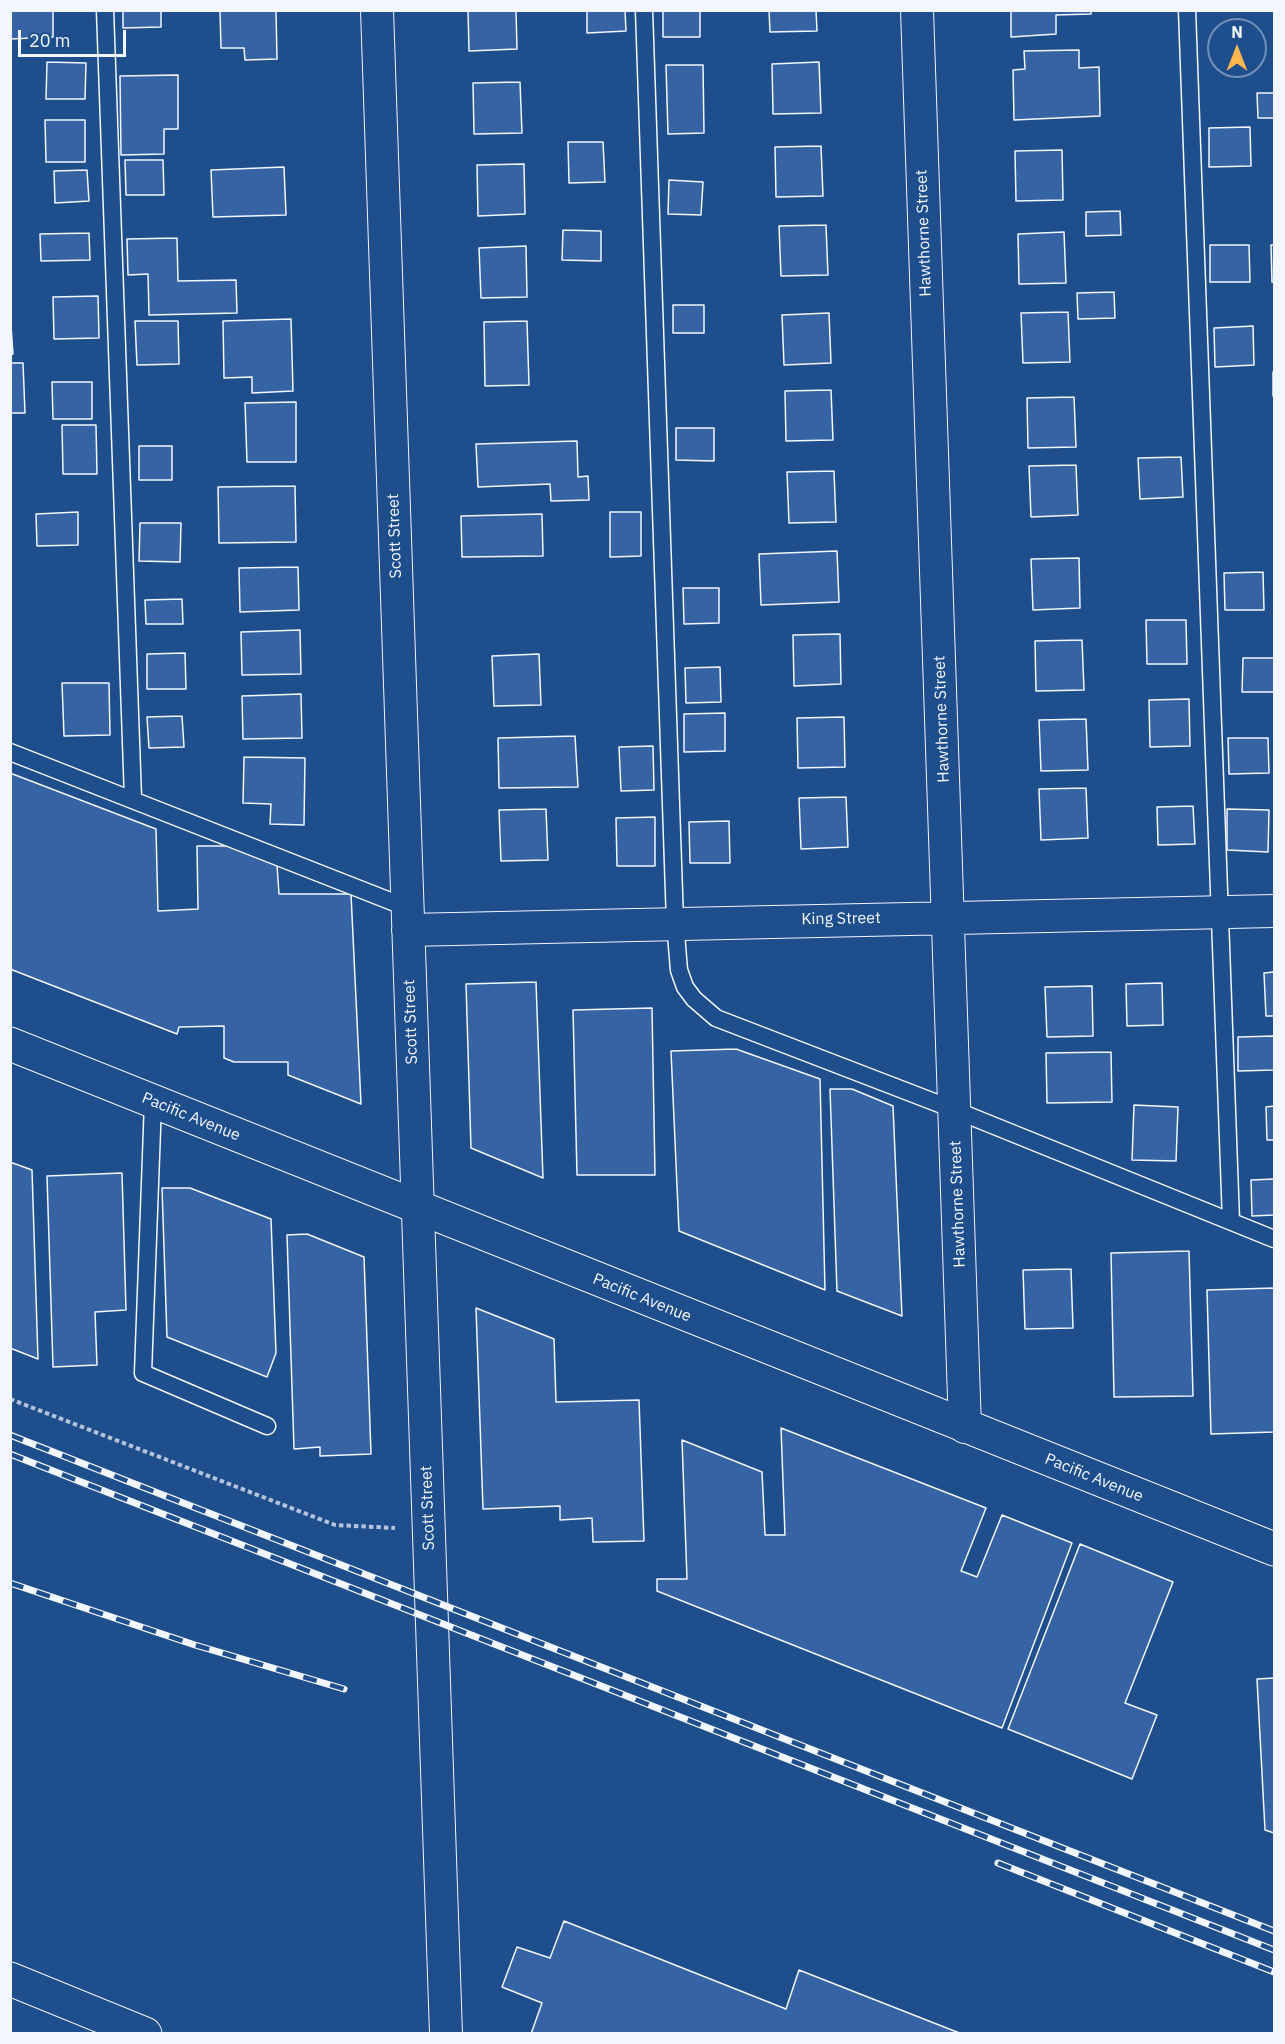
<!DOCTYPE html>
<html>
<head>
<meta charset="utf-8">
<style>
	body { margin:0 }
	#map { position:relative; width:1285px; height:2044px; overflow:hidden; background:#1f4e8c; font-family:"IBM Plex Sans",sans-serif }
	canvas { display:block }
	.frame { position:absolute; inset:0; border:12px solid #f2f6ff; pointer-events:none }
	.north { position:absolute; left:1207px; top:18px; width:60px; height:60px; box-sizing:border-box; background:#1f4e8c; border:2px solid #7391ba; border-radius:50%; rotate:0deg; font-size:16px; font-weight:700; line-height:24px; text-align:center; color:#f2f6ff }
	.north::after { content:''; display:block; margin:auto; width:21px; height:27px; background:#ffb74d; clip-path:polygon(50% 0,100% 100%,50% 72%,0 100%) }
	.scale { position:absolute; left:18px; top:30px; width:108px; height:27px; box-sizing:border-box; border:3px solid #f2f6ff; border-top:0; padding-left:8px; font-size:18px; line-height:21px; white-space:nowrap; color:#f2f6ff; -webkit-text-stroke:4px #1f4e8c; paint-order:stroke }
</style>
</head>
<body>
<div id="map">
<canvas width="1285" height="2044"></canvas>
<div class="frame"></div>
<div class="north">N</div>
<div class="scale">20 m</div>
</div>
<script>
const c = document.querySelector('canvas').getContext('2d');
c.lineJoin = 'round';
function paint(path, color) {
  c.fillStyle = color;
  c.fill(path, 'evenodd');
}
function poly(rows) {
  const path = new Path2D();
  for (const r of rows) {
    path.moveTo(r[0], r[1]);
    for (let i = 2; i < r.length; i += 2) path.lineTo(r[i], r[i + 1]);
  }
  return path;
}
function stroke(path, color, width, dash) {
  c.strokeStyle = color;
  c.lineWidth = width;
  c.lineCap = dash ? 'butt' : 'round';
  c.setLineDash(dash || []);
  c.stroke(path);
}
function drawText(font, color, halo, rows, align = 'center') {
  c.font = font + ' "IBM Plex Sans",sans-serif';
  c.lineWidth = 4.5;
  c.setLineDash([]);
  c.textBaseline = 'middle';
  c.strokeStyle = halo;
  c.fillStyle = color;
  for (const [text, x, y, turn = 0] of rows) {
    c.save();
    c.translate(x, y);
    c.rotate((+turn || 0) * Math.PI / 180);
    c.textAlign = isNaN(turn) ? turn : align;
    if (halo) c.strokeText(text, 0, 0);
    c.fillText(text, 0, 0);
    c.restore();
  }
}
const building = poly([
	[10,10,53,10,53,37,10,39,10,10],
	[123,10,161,10,161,27,123,28,123,10],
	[220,10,276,10,277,59,245,60,244,48,221,48,220,10],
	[468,10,516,10,517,49,469,51,468,10],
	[587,10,625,10,626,31,587,33,587,10],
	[663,10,700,10,700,37,663,37,663,10],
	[769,10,816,10,817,31,770,32,769,10],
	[1011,10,1091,10,1091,14,1056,15,1056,34,1011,37,1011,10],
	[1079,50,1079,68,1099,67,1100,116,1014,120,1013,70,1025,69,1024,51,1079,50],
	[47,62,86,63,85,99,46,99,47,62],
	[819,62,821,113,773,114,772,64,819,62],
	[666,65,703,65,704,133,668,134,666,65],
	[178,75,178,129,164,129,164,154,121,155,120,76,178,75],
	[520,82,522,133,474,134,473,83,520,82],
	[1257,93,1274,93,1274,118,1258,118,1257,93],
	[45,120,85,120,85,162,46,162,45,120],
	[1250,127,1251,166,1209,167,1209,128,1250,127],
	[568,142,603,142,605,182,569,183,568,142],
	[821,146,823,196,776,197,775,147,821,146],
	[1062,150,1063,200,1016,201,1015,151,1062,150],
	[125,160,163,160,164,195,126,195,125,160],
	[524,164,525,214,478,216,477,165,524,164],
	[284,167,286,215,213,217,211,170,284,167],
	[87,170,89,201,55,203,54,171,87,170],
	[669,180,703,182,701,215,668,214,669,180],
	[1120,211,1121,235,1086,236,1086,212,1120,211],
	[826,225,828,275,781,276,779,226,826,225],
	[563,230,601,231,601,261,562,260,563,230],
	[1064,232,1066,283,1019,284,1018,234,1064,232],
	[89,233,90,260,41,261,40,234,89,233],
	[177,238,178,281,236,280,237,313,149,315,148,274,128,275,127,239,177,238],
	[1210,245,1249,245,1250,282,1210,282,1210,245],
	[1271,245,1274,245,1274,282,1272,282,1271,245],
	[526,246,527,297,481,298,479,248,526,246],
	[1114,292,1115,318,1078,319,1077,293,1114,292],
	[98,296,99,338,54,339,53,297,98,296],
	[673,305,704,305,704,333,673,333,673,305],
	[10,312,13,354,10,355,10,312],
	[1068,312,1070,362,1023,363,1021,313,1068,312],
	[829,313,831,363,784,365,782,315,829,313],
	[291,319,293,391,252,393,252,377,224,378,223,321,291,319],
	[135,321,178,321,179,364,137,365,135,321],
	[527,321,529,385,485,386,484,322,527,321],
	[1253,326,1254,365,1215,367,1214,328,1253,326],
	[10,363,23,363,25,413,10,413,10,363],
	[1273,372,1274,372,1274,396,1273,396,1273,372],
	[52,382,92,382,92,419,53,419,52,382],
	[831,390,833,440,786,441,785,391,831,390],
	[1074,397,1076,447,1028,448,1027,398,1074,397],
	[296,402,296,462,247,462,245,403,296,402],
	[62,425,96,425,97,474,63,474,62,425],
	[676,428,714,428,714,461,676,460,676,428],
	[577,441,578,477,588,476,589,500,551,501,550,484,478,487,476,444,577,441],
	[139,446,172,446,172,480,139,480,139,446],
	[1181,457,1183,497,1140,499,1138,458,1181,457],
	[1076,465,1078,515,1031,517,1029,466,1076,465],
	[834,471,836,522,789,523,787,472,834,471],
	[295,486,296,542,219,543,218,487,295,486],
	[78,512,78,545,37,546,36,514,78,512],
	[610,512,641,512,641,556,610,557,610,512],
	[542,514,543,556,462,557,461,516,542,514],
	[140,523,181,523,180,562,139,561,140,523],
	[837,551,839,602,761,605,759,554,837,551],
	[1079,558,1080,608,1033,610,1031,559,1079,558],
	[298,567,299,610,240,612,239,568,298,567],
	[1263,572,1264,610,1225,610,1224,573,1263,572],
	[683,588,719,588,719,623,684,624,683,588],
	[182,599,183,624,146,624,145,600,182,599],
	[1146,620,1186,620,1187,664,1147,664,1146,620],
	[300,630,301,674,242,675,241,632,300,630],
	[840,634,841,684,794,686,793,635,840,634],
	[1082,640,1084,690,1036,691,1035,641,1082,640],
	[185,653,186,689,147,689,147,654,185,653],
	[539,654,541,705,494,706,492,656,539,654],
	[1243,658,1274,658,1274,692,1242,692,1243,658],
	[720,667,721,702,686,703,685,668,720,667],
	[62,683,109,683,110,735,64,736,62,683],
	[301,694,302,738,243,739,242,696,301,694],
	[1189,699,1190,746,1150,747,1149,700,1189,699],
	[725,713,725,751,684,752,684,714,725,713],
	[182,716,184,747,149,748,147,717,182,716],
	[844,717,845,767,798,768,797,718,844,717],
	[1086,719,1088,770,1041,771,1039,720,1086,719],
	[575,736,578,787,499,788,498,738,575,736],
	[1228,738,1268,738,1269,773,1229,774,1228,738],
	[653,746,654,790,621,791,619,747,653,746],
	[244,757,305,758,304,825,270,824,271,804,243,803,244,757],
	[10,773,156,829,158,911,198,909,197,846,230,846,277,865,279,894,351,894,361,1104,288,1075,288,1062,234,1062,224,1058,224,1026,179,1027,177,1034,10,969,10,773],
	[1086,788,1088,838,1041,840,1039,789,1086,788],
	[846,797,848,847,801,849,799,798,846,797],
	[1193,806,1195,844,1158,845,1157,807,1193,806],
	[546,809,548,860,501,861,499,810,546,809],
	[1227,809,1269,810,1268,852,1227,850,1227,809],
	[655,817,655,866,617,866,616,818,655,817],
	[729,821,730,863,690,863,689,822,729,821],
	[1274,972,1274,1016,1266,1016,1264,973,1274,972],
	[536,982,543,1178,471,1148,466,984,536,982],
	[1162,983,1163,1025,1127,1026,1126,984,1162,983],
	[1092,986,1093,1036,1047,1037,1045,987,1092,986],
	[652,1008,655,1175,577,1175,573,1010,652,1008],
	[1274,1036,1274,1070,1238,1071,1238,1037,1274,1036],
	[736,1049,820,1079,825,1290,679,1231,671,1051,736,1049],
	[1111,1052,1112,1102,1047,1103,1046,1053,1111,1052],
	[830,1089,852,1089,893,1106,902,1316,837,1291,830,1089],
	[1134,1105,1178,1107,1176,1161,1132,1160,1134,1105],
	[1274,1106,1274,1140,1267,1140,1266,1107,1274,1106],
	[10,1162,32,1170,38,1359,10,1348,10,1162],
	[122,1173,126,1310,95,1312,97,1365,53,1367,47,1176,122,1173],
	[1274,1179,1274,1215,1252,1216,1251,1180,1274,1179],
	[162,1188,190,1188,271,1219,276,1353,267,1377,167,1337,162,1188],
	[307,1234,364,1257,371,1454,320,1456,320,1447,294,1449,287,1235,307,1234],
	[1189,1251,1193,1396,1114,1397,1111,1253,1189,1251],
	[1071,1269,1073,1328,1025,1329,1023,1270,1071,1269],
	[1274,1288,1274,1432,1211,1434,1207,1290,1274,1288],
	[476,1308,554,1339,556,1402,639,1400,644,1541,593,1542,592,1518,560,1520,560,1506,483,1509,476,1308],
	[781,1428,986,1508,961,1571,977,1577,1002,1515,1072,1543,1002,1728,657,1591,657,1579,687,1579,682,1440,762,1472,765,1535,785,1535,781,1428],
	[1080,1544,1173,1582,1125,1703,1157,1715,1132,1779,1008,1729,1080,1544],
	[1274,1678,1274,1833,1265,1830,1257,1679,1274,1678],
	[564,1921,786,2009,799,1970,962,2034,531,2034,542,2003,502,1987,517,1947,550,1958,564,1921]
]);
paint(building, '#3563a3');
stroke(building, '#f2f6ff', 1.5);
const lane = poly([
	[105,10,133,798],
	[644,10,675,922,679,970,685,987,694,999,716,1018,955,1110,1274,1239],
	[1187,10,1231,1221],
	[10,752,408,908],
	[153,1102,143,1373,267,1426]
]);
const street = poly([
	[377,10,446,2034],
	[917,10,965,1427],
	[408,930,1274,911]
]);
const secondary = poly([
	[10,1044,1274,1549],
	[10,1979,145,2034]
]);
stroke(lane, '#f2f6ff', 19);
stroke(street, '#f2f6ff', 34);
stroke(secondary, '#f2f6ff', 35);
stroke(poly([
	[10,1399,335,1525,395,1528]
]), '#b3c4dc', 4, [4.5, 3]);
stroke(lane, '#1f4e8c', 16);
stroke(street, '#1f4e8c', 32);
stroke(secondary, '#1f4e8c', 33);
const rail = poly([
	[10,1435,1274,1931],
	[10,1454,1274,1950],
	[10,1583,195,1645,344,1689],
	[998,1863,1274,1972]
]);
stroke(rail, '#f2f6ff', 7);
stroke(rail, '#1f4e8c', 4.5, [14]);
drawText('16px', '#f2f6ff', '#1f4e8c', [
	["Hawthorne Street",924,233,-92],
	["Scott Street",395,536,-92],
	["Hawthorne Street",942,719,-92],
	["King Street",841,919,-1],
	["Scott Street",411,1022,-92],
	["Pacific Avenue",191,1117,22],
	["Hawthorne Street",958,1204,-92],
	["Pacific Avenue",642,1298,22],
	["Pacific Avenue",1094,1478,22],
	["Scott Street",428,1508,-92]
]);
</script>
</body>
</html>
